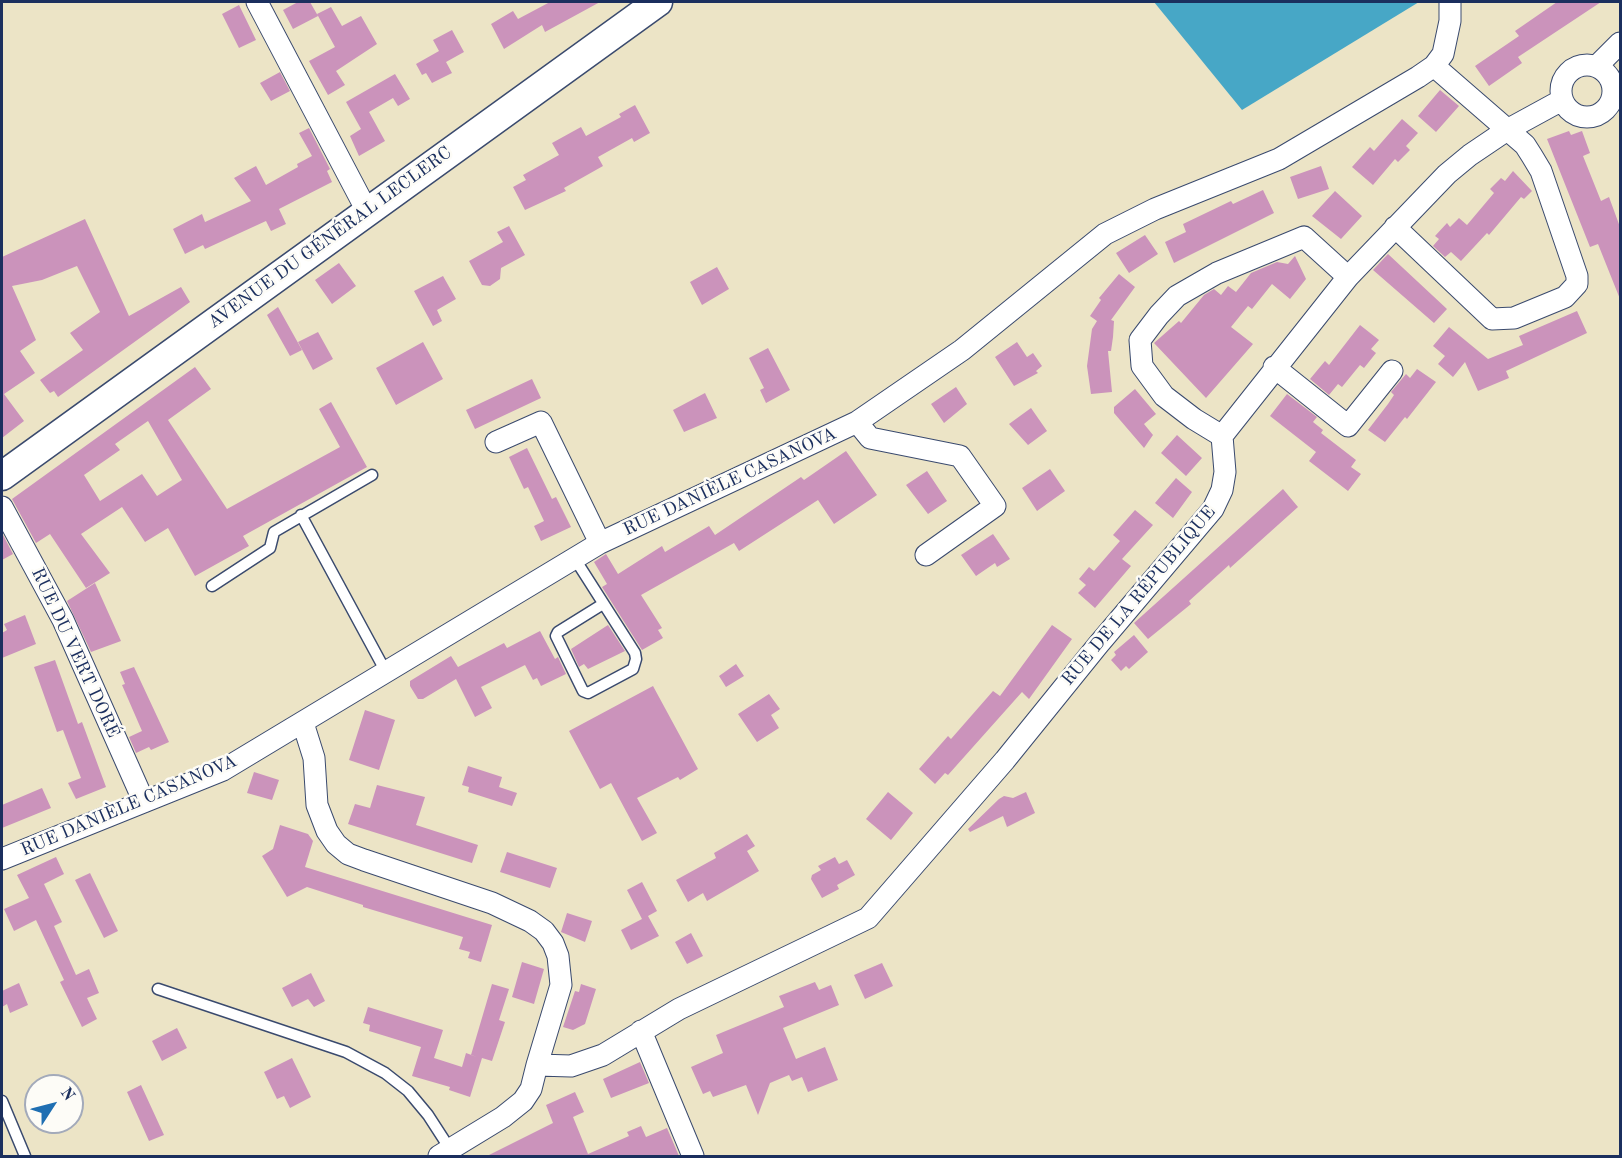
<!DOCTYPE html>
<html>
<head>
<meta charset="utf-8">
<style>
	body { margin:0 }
	#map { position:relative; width:1622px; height:1158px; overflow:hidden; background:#ece4c6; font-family:"Old Standard TT",serif }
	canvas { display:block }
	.frame { position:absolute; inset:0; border:3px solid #1b2f5e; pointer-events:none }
	.north { position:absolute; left:24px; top:1074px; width:60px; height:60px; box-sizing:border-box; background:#fdfcf7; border:2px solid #a3aaba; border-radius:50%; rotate:54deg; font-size:16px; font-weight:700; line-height:24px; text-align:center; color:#1b2f5e }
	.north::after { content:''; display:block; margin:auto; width:21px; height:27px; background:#1f6fb2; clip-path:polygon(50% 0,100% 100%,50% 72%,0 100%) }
</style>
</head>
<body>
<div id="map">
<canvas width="1622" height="1158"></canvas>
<div class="frame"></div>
<div class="north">N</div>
</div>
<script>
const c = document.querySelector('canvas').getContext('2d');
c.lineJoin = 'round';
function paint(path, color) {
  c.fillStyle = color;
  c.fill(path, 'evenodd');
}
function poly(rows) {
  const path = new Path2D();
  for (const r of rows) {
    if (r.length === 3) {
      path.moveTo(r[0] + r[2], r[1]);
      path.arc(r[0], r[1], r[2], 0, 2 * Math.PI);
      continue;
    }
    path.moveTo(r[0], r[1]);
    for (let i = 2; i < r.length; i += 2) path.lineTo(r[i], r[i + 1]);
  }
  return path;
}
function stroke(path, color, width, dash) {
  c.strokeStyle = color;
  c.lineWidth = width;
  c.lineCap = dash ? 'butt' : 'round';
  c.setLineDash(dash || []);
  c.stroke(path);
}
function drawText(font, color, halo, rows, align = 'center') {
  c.font = font + ' "Old Standard TT",serif';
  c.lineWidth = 5;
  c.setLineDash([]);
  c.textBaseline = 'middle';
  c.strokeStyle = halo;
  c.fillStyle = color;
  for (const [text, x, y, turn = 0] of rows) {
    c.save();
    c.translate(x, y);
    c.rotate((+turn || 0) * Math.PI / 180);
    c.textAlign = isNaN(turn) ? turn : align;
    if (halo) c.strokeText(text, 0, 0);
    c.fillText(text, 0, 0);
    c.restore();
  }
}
paint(poly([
	[1154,2,1419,2,1242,110]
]), '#47a7c6');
paint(poly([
	[298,2,310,2,318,16,293,29,283,10],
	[550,2,600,2,545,32,542,25,504,49,491,24,513,11,518,19],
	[1557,2,1601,2,1518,57,1522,63,1489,86,1475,66,1519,36,1515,31],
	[239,5,256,40,239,48,222,14],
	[331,7,342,26,361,16,377,44,336,71,345,85,328,95,309,61,335,47,317,14],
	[452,30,464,52,446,62,452,73,432,83,426,73,422,75,416,64,439,51,433,40],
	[280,72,290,91,271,101,260,83],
	[395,74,410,99,398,106,393,98,369,112,385,141,359,156,350,136,361,129,346,102],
	[1440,90,1459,106,1436,132,1418,116],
	[635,105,650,133,634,142,632,138,598,157,603,166,564,188,566,191,525,210,513,187,526,180,523,175,559,155,552,143,581,127,586,136,621,117,619,114],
	[1402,119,1418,133,1406,146,1410,150,1398,162,1395,159,1373,185,1352,167,1370,147,1374,151],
	[309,128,330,169,327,171,332,182,279,209,286,224,271,231,266,221,205,249,203,245,185,254,173,229,202,214,205,222,251,201,234,178,256,166,266,185,298,167,297,164,312,156,299,133],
	[1569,131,1571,135,1582,131,1590,153,1583,156,1601,201,1609,197,1620,227,1620,299,1598,244,1590,247,1547,139],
	[1321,166,1329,189,1298,199,1290,177],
	[1513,171,1532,191,1524,199,1521,197,1489,235,1487,233,1461,261,1451,252,1445,257,1433,246,1439,239,1435,236,1447,223,1450,227,1459,218,1467,225,1494,193,1490,189,1501,178,1505,181],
	[1263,190,1274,213,1174,263,1165,242,1186,232,1183,224,1231,201,1233,204],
	[1335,191,1362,216,1341,239,1312,216],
	[85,219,129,316,181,287,190,302,58,397,54,391,50,393,40,380,83,350,70,333,100,312,77,266,42,280,12,286,36,340,20,351,35,373,4,394,24,421,2,438,2,257],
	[509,226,525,255,501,268,500,279,490,286,482,285,469,261,503,242,497,232],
	[1145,235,1158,254,1129,273,1116,253],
	[1388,254,1447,309,1434,323,1373,270],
	[1295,256,1306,279,1290,299,1272,284,1252,309,1248,306,1231,327,1253,344,1206,398,1154,343,1179,321,1181,323,1204,295,1214,289,1221,295,1228,286,1236,292,1251,273,1277,262,1288,264],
	[339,263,356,286,332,304,315,280],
	[717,267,729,289,702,305,690,282],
	[1119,274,1135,287,1111,320,1114,321,1113,337,1111,351,1108,351,1112,392,1091,394,1087,366,1092,329,1097,321,1090,316,1101,300,1099,298],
	[443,276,456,299,437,310,442,321,433,326,414,291],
	[278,307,302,350,290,356,267,315],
	[1577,311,1587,333,1506,371,1509,378,1478,391,1465,362,1453,377,1438,364,1445,356,1433,346,1449,327,1488,359,1523,345,1519,336],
	[1360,325,1379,340,1371,349,1376,353,1364,368,1360,365,1342,387,1338,384,1329,395,1310,379,1325,361,1329,365],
	[318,332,333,359,313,370,298,342],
	[423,342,443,379,396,405,376,368],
	[1017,342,1027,357,1033,353,1042,366,1036,371,1038,373,1014,386,995,357],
	[768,348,790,390,766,403,760,390,764,388,749,358],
	[195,367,211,389,168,420,227,509,340,447,319,409,331,402,367,467,243,536,249,546,195,576,168,528,145,542,122,507,81,534,110,573,86,588,50,534,36,543,12,499],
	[148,421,182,480,157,496,142,474,100,501,84,475,120,450,115,444],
	[1417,369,1436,382,1407,419,1405,417,1385,442,1368,430,1388,404,1394,395,1391,392,1406,374,1410,378],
	[532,379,541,398,475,429,466,410],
	[956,387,967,404,944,423,931,404],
	[1135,389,1156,414,1144,424,1153,435,1144,448,1114,413,1114,407],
	[705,393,717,418,684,432,673,410],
	[1287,394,1317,417,1313,422,1323,430,1321,433,1356,460,1351,467,1361,474,1348,491,1309,461,1316,452,1270,416],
	[1031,408,1047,431,1028,445,1009,424],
	[1177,435,1202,458,1186,476,1161,453],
	[527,448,552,499,556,497,571,527,541,541,534,526,544,521,528,487,524,489,509,457],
	[846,451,877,495,834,524,818,500,739,551,734,543,641,595,662,628,658,630,663,638,642,650,602,587,607,584,594,562,606,554,618,574,662,546,665,552,709,526,715,535,801,477,804,480],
	[1050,469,1065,491,1037,511,1022,488],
	[927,471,947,501,928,514,906,485],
	[1176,478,1192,492,1173,518,1155,503],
	[1283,489,1298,507,1230,568,1229,565,1189,601,1191,604,1148,639,1134,623],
	[1135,510,1153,525,1122,559,1131,566,1095,608,1078,593,1086,585,1079,579,1089,567,1094,571,1120,541,1113,535],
	[2,533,13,554,2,560],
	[993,534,1010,559,997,567,995,563,976,576,961,555],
	[95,583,121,641,91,652,67,601],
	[25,615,36,644,2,658,2,633,7,630,4,624],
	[608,625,625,651,588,669,584,664,579,667,571,649],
	[1052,625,1072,639,1029,699,1022,692,948,775,945,773,935,784,919,769,948,736,951,739,993,691,1000,696],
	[540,631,555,659,558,657,566,674,541,686,537,678,533,680,525,665,481,687,492,708,475,717,456,679,423,699,418,699,410,686,410,681,451,656,458,667,504,643,507,648],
	[1134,635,1148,652,1129,669,1126,666,1121,671,1111,660,1116,655,1114,652],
	[55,660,78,724,82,722,106,787,76,799,68,783,81,778,63,730,57,732,34,667],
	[736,664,744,676,726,687,719,676],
	[134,667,169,742,151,750,149,747,136,753,129,737,142,731,122,685,125,684,120,672],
	[653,686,698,769,680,780,678,777,637,798,657,833,642,841,611,783,600,789,569,731],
	[769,694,780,709,771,715,779,728,757,742,738,714],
	[365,710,395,720,379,770,349,760],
	[468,766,502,777,499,787,517,793,512,806,468,792,469,787,462,785],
	[254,772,279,780,272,800,247,793],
	[377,785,425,797,416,825,478,845,472,863,348,824,355,804,370,808],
	[42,788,51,808,2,828,2,805],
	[888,792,913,813,891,840,866,819],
	[1026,792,1035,813,1007,827,1003,816,970,832,968,829,999,799,1004,796,1013,798],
	[280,825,308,834,313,841,305,867,492,925,481,962,468,958,470,952,459,949,463,937,363,907,363,905,307,887,287,897,262,856,273,849],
	[747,834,755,846,747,851,759,871,707,901,703,893,688,902,676,880,716,858,714,853],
	[507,852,557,868,550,888,500,872],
	[56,857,64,874,44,884,62,922,54,926,76,975,89,969,99,993,87,998,97,1019,82,1027,60,982,64,980,36,920,14,931,4,909,29,898,17,875],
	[835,857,839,864,847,860,855,875,837,885,839,889,822,898,811,879,812,875,821,870,818,866],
	[90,873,118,931,104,938,75,880],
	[642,882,657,911,648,916,659,936,631,950,621,930,642,919,627,890],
	[567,913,592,921,585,942,561,932],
	[691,933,703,956,687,964,675,942],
	[522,962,544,969,534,1004,512,997],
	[882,963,893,986,865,999,854,975],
	[311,973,325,1001,314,1007,308,999,292,1007,282,988],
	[815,982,819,990,831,985,839,1005,783,1028,796,1059,825,1047,838,1080,808,1092,802,1077,792,1081,789,1075,770,1083,758,1115,746,1085,713,1097,710,1091,703,1094,691,1067,723,1053,716,1035,784,1007,779,996],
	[19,983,28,1005,10,1013,7,1004,2,1007,2,991],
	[492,984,509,989,499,1020,505,1022,492,1061,482,1058,470,1097,449,1090,450,1087,412,1076,421,1047,369,1031,370,1025,363,1023,368,1007,443,1030,434,1058,462,1067,466,1053,477,1057,471,1055],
	[581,984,596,989,585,1024,573,1030,563,1027,575,991,579,992],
	[177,1028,187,1048,162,1061,152,1041],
	[292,1058,311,1097,290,1108,284,1096,277,1099,264,1072],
	[640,1062,649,1083,611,1098,603,1079],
	[141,1085,164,1135,149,1141,127,1092],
	[575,1092,584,1112,573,1117,588,1154,629,1136,627,1132,641,1126,646,1137,667,1128,679,1156,487,1156,553,1123,546,1105]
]), '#cb93bb');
const service = poly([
	[301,515,386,672],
	[575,559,635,653,636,659,633,669,588,693,583,691,556,636,558,632,603,604],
	[212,586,270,548,274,532,372,475],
	[158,989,346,1052,385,1073,408,1091,428,1115,450,1149],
	[2,1101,25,1156]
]);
const minor = poly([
	[257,2,367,211],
	[1587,91,26],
	[1597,66,1620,43],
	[1395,227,1492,319,1514,318,1565,297,1577,284,1577,276,1541,171,1532,156,1525,145,1434,66],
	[1274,367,1348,426,1392,371],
	[857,422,870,438,960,456,995,506,926,555],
	[1222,436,1194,419,1164,396,1142,366,1140,340,1159,315,1177,296,1217,273,1304,237,1348,277],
	[496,442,541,422,600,543],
	[2,507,63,620,144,802],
	[303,723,314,758,317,805,327,831,336,844,348,854,364,860,492,903,530,921,544,931,553,943,558,956,561,985,537,1065],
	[2,859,223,770,600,543,857,422,962,350,1105,234,1155,209,1279,159,1418,77,1434,66,1443,54,1450,21,1450,2],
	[641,1031,693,1156],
	[439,1156,503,1117,523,1101,531,1089,537,1065,571,1066,603,1055,679,1009,868,918,1005,760,1098,645,1213,509,1222,490,1225,472,1222,436,1348,277,1447,174,1470,155,1507,130,1562,100]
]);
const secondary = poly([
	[2,476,658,2]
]);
stroke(service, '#3a4a6e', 13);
stroke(minor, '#3a4a6e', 23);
stroke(secondary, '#3a4a6e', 31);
stroke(service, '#fff', 10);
stroke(minor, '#fff', 21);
stroke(secondary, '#fff', 28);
drawText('18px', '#1b2f5e', '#fdfcf7', [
	["AVENUE DU GÉNÉRAL LECLERC",330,238,-36],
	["RUE DANIÈLE CASANOVA",730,482,-25],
	["RUE DE LA RÉPUBLIQUE",1139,596,-50],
	["RUE DU VERT DORÉ",75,653,65],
	["RUE DANIÈLE CASANOVA",129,806,-23]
]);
</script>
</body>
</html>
